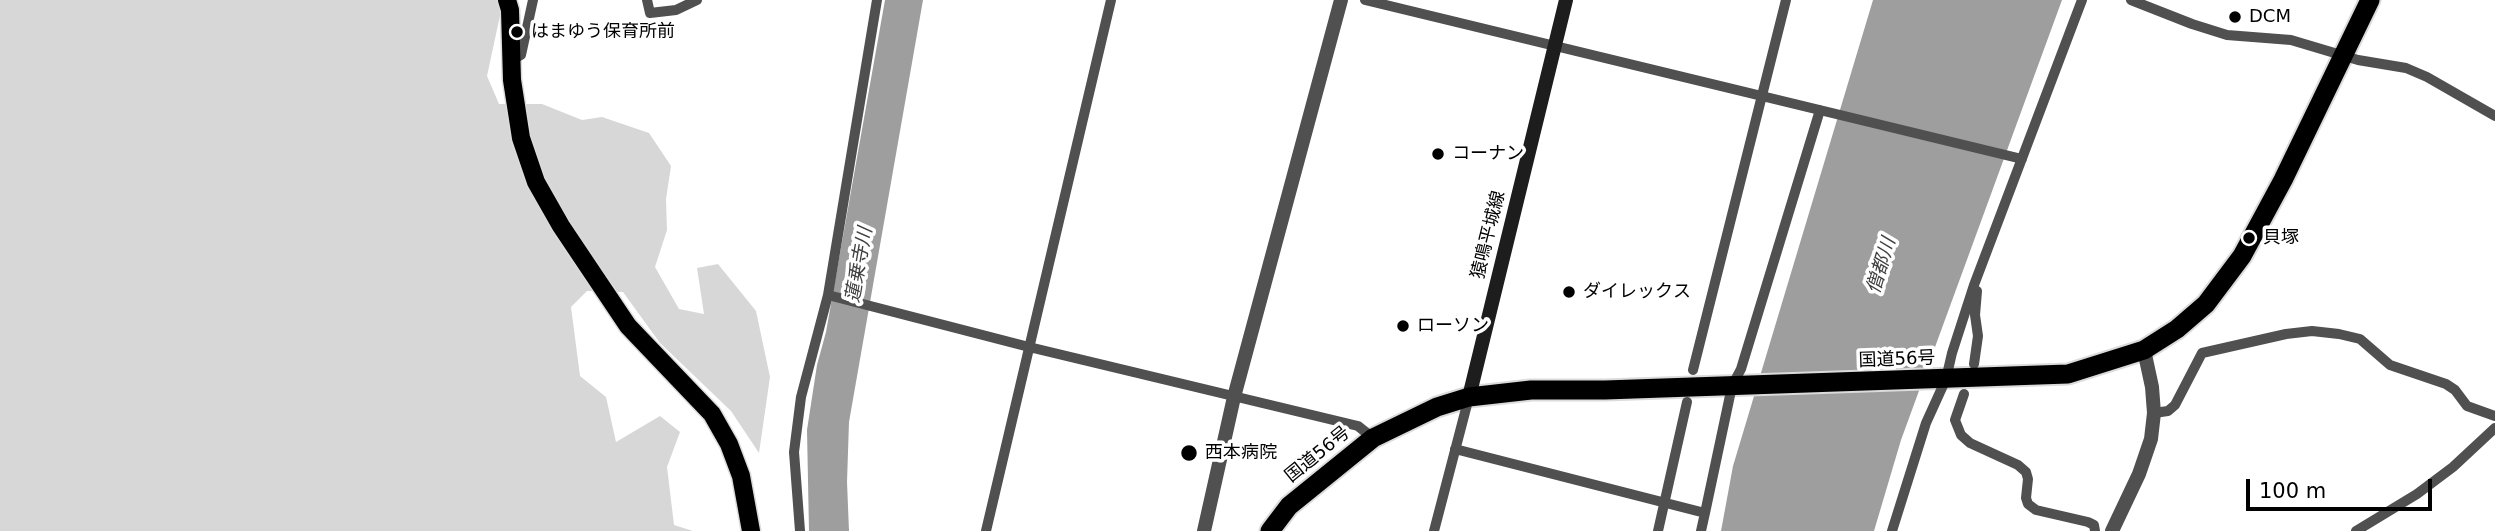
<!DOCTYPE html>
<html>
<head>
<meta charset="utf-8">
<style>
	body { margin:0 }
	#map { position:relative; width:2495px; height:531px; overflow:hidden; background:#fff; font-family:"DejaVu Sans",sans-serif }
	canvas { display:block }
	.scale { position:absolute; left:2246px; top:479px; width:186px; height:32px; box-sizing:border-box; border:4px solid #000; border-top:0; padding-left:9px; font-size:21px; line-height:24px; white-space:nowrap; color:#000; -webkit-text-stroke:5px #fff; paint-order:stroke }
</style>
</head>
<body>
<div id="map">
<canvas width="2495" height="531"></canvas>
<div class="scale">100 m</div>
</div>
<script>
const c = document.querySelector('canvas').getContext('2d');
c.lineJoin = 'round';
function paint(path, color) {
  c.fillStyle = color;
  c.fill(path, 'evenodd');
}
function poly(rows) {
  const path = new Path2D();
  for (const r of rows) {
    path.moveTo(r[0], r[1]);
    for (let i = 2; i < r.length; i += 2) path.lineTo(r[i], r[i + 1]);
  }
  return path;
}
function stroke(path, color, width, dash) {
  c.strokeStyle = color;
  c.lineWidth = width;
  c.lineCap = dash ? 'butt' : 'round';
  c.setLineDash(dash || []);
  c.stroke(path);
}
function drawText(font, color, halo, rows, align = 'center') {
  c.font = font + ' "DejaVu Sans","Noto Sans JP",sans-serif';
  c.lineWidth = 7;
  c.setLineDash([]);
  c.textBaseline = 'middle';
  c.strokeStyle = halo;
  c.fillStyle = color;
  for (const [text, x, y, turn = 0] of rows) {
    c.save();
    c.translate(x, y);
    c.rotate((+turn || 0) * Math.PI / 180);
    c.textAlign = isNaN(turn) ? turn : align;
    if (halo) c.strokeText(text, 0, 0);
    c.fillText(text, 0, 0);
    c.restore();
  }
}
paint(poly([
	[0,0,497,0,501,11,487,76,499,104,542,104,582,120,602,117,649,133,671,166,666,199,667,230,655,267,679,309,704,314,697,268,718,264,756,311,770,377,759,453,731,411,660,343,623,292,587,291,571,307,580,376,606,397,616,442,660,416,680,432,667,467,674,525,693,531,0,531]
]), '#d7d7d7');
paint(poly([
	[885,0,923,0,849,422,847,482,849,531,809,531,807,430,817,365,826,332],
	[1873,0,2062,0,1901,440,1874,531,1721,531,1733,466]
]), '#9e9e9e');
const primary = poly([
	[507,0,510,10,512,80,521,138,536,182,561,226,628,326,712,414,729,444,741,476,751,531]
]);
const trunk = poly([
	[1270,531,1289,506,1373,438,1437,407,1469,397,1531,390,1605,390,2068,374,2144,350,2177,329,2206,304,2242,256,2283,180,2370,0]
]);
stroke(primary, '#dbdbdb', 21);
stroke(trunk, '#dbdbdb', 23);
stroke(poly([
	[647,0,650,13,676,10,697,0],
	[1365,0,2022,159],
	[2131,0,2192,24,2227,35,2291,40,2358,60,2406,68,2427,77,2495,116],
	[512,60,521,55,533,0],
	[828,295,1029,347,1358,426,1373,438],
	[1974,364,1978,336,1975,315,1977,291],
	[1693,370,1786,0],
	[1964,394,1955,420,1961,435,1970,443,2018,465,2026,472,2028,479,2026,498,2028,504,2036,510,2088,522,2094,525,2095,531],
	[2154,413,2168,411,2175,405,2202,353,2286,334,2312,331,2339,334,2360,339,2390,365,2446,384,2455,390,2467,406,2495,416],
	[1455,449,1705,513,1701,531],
	[1705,513,1732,386,1741,369,1820,110],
	[800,531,794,452,801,397,828,295,877,0],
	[986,531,1111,0],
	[1434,531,1469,397],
	[1658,531,1687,402],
	[1892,531,1926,423,1946,379,1952,353,1974,285,2082,0],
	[2356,531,2417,494,2453,467,2495,428]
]), '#505050', 10);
stroke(poly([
	[1204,531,1234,397,1341,0],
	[2112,531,2139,474,2151,439,2154,413,2152,387,2144,350]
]), '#505050', 14);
stroke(poly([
	[1469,397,1566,0]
]), '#1d1d1d', 14);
stroke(primary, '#000', 18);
stroke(trunk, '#000', 19);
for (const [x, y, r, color] of [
	[2235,17,7,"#000"],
	[517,32,7,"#000"],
	[1438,154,7,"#000"],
	[2249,238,7,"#000"],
	[1569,292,7,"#000"],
	[1403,326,7,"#000"],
	[1189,453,9,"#000"]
]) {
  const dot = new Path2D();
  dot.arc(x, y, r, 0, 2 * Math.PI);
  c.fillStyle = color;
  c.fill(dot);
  stroke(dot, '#fff', 2.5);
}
drawText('18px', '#000', '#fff', [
	["DCM",2249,17],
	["はまゆう保育所前",531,32],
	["コーナン",1452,154],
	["貝塚",2263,238],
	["ダイレックス",1583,292],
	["ローソン",1417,326],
	["西本病院",1205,453]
], 'left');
drawText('18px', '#000', '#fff', [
	["猿鳴平城線",1489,235,-76],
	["国道56号",1897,360,-2],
	["国道56号",1318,455,-39]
]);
drawText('italic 19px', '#3f3f3f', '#fff', [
	["蓮乗寺川",860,265,-80],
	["僧都川",1882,266,-73]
]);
</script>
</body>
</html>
